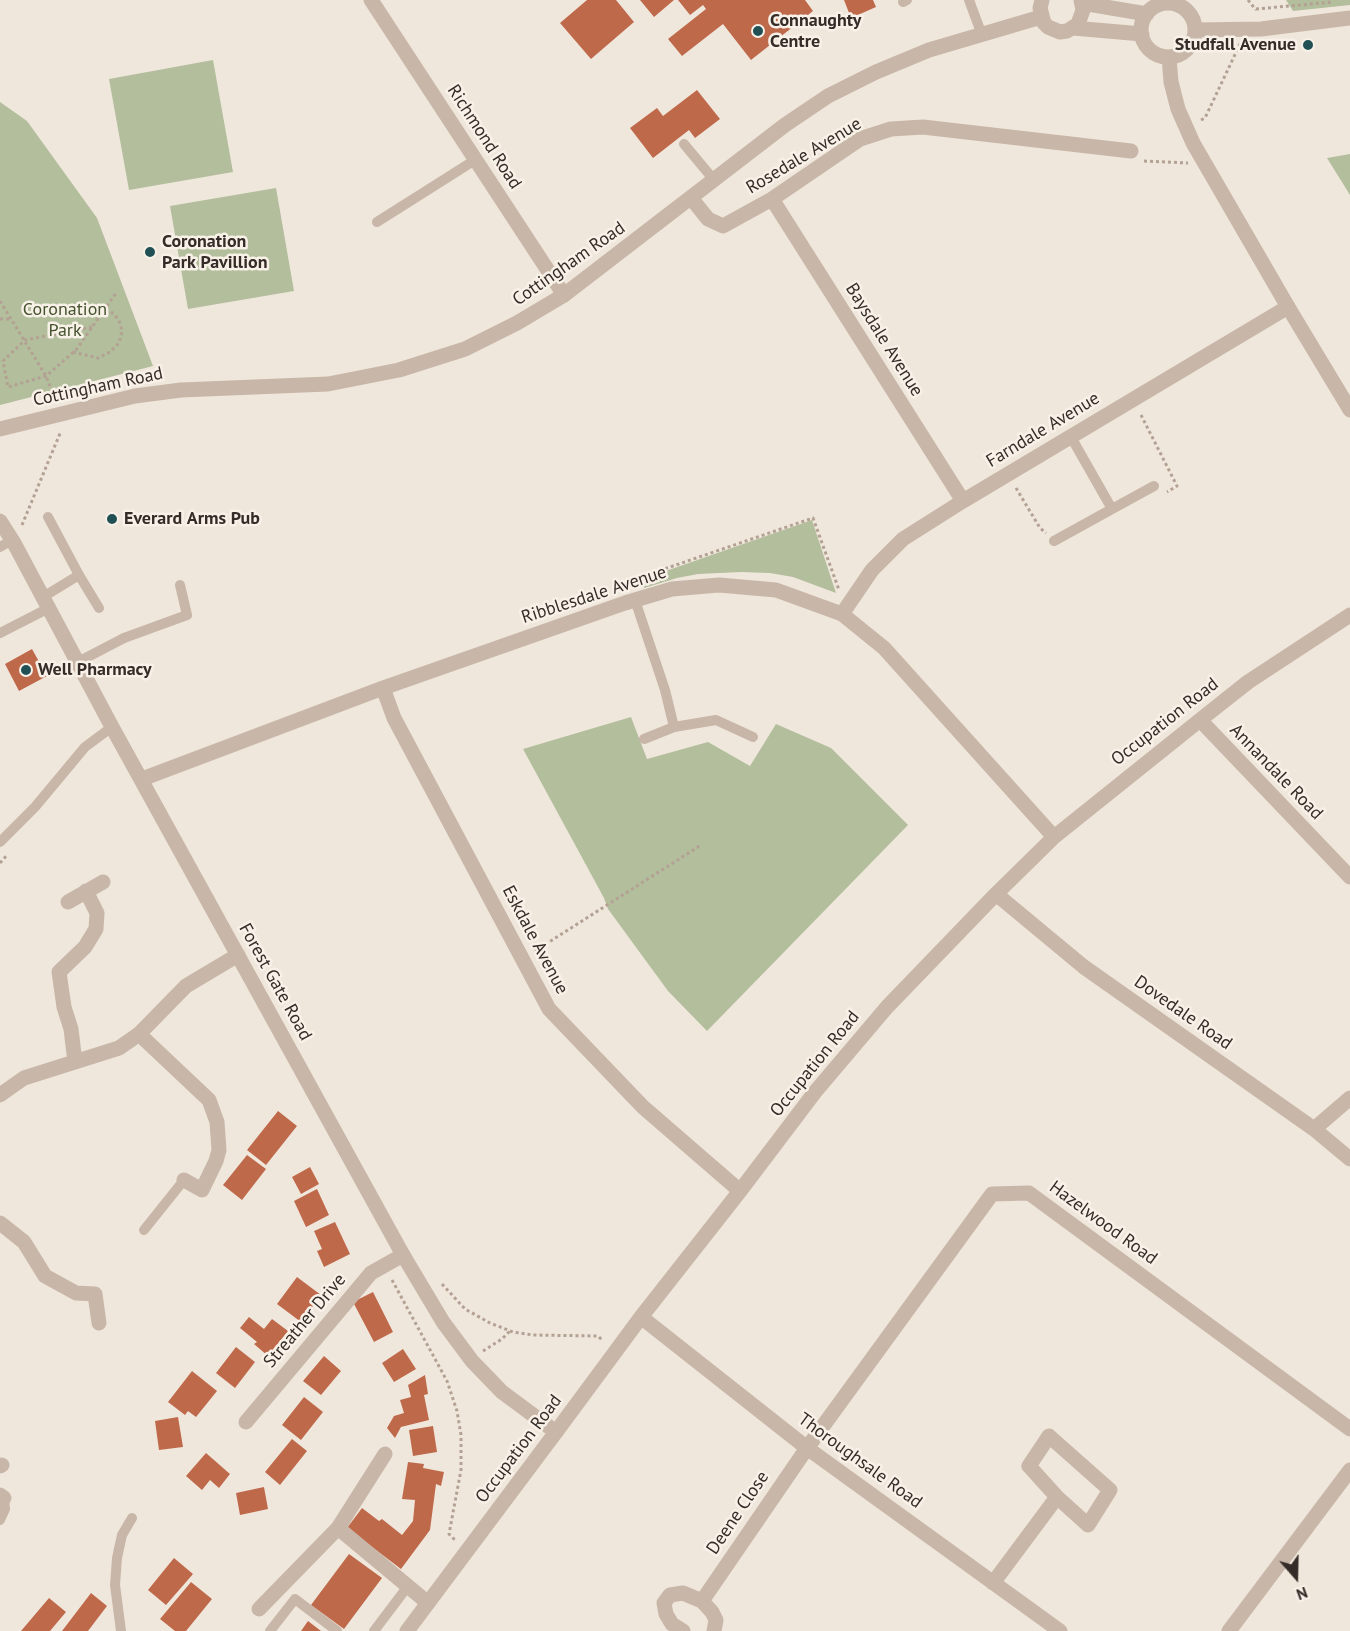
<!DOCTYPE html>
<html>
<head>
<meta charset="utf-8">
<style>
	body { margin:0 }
	#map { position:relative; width:1350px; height:1631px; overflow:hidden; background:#f0e7dc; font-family:"PT Sans",sans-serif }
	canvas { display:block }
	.north { position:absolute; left:1266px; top:1547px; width:60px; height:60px; -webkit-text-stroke:4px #f8f1e8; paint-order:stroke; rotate:160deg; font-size:16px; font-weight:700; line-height:24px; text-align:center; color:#352c28 }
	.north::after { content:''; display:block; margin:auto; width:21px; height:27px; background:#352c28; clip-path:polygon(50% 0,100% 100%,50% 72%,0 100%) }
</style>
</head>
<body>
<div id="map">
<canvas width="1350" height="1631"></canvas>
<div class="north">N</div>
</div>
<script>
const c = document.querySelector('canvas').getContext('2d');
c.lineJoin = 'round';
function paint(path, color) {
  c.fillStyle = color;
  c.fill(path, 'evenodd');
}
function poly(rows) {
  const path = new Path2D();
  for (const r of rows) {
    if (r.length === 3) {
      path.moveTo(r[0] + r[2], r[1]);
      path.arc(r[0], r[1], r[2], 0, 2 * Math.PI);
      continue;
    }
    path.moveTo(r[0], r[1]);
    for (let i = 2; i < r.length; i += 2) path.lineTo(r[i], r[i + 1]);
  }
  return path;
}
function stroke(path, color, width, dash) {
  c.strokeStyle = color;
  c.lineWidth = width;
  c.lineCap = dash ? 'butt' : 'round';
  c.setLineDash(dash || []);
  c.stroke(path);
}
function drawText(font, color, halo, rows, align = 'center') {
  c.font = font + ' "PT Sans",sans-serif';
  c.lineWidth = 5;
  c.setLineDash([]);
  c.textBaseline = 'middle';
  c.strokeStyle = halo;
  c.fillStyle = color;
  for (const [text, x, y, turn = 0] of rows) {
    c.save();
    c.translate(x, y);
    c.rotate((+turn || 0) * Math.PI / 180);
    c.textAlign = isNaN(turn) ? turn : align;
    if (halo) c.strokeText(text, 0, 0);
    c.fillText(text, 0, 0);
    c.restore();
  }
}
paint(poly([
	[1286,0,1350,0,1350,5,1293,11],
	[213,60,233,172,129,190,109,79],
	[0,102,27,121,97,218,153,366,0,405],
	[1350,154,1350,195,1327,158],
	[276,188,294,291,188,309,170,206],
	[812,520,836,593,793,577,770,573,741,572,698,574,677,578,644,588,640,580],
	[631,717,647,759,708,742,750,766,776,724,831,748,908,825,707,1031,668,991,608,909,604,898,523,749]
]), '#b2be9c');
paint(poly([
	[587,0,616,0,634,22,591,59,560,23],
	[640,0,674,0,654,17],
	[678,0,805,0,813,11,751,60,723,24,682,56,668,39,706,9,703,5,690,15],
	[844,0,873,0,876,7,851,18],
	[697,90,720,119,695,138,689,130,653,158,630,128,657,108,663,116],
	[32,649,47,676,19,691,5,664],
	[278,1111,297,1126,266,1165,247,1150],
	[247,1155,266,1169,242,1200,223,1185],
	[310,1167,319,1184,301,1194,292,1177],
	[317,1189,329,1215,306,1227,294,1201],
	[335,1222,350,1254,324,1267,317,1251,322,1249,314,1231],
	[297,1277,321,1295,301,1322,277,1304],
	[373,1292,393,1332,374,1342,353,1302],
	[249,1317,264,1329,272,1319,288,1331,268,1356,254,1344,257,1342,240,1328],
	[236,1347,255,1362,235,1388,216,1373],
	[403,1349,416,1369,394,1382,382,1363],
	[324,1356,341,1371,321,1395,303,1381],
	[192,1371,217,1391,196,1417,188,1411,185,1415,168,1402],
	[425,1375,428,1394,424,1395,429,1420,401,1427,395,1438,387,1428,394,1416,404,1413,400,1400,411,1397,408,1385],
	[304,1397,323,1412,301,1440,282,1425],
	[178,1417,183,1447,159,1450,155,1421],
	[433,1426,437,1452,413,1456,409,1430],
	[292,1439,307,1451,280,1485,265,1472],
	[206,1453,230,1474,219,1488,210,1480,202,1490,186,1476],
	[408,1462,424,1464,423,1468,444,1472,441,1486,436,1484,430,1530,401,1569,347,1528,362,1508,379,1521,382,1519,402,1535,413,1521,415,1500,402,1499],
	[264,1487,268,1509,240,1515,236,1493],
	[349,1554,382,1578,344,1629,311,1605],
	[174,1558,193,1574,166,1605,148,1590],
	[191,1582,212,1599,186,1631,175,1631,160,1619],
	[91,1593,107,1606,88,1631,62,1631],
	[49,1598,66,1612,50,1631,21,1631],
	[308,1621,321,1631,301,1631]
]), '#bf694b');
stroke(poly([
	[1248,0,1256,10],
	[1256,9,1333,2],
	[1201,120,1205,118,1240,44],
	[1144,161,1188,163],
	[0,301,46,376,55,399],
	[0,319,12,319],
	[92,327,25,340,3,361,8,387,46,376,76,350,116,293],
	[73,352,98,358,110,352,119,343,122,332,120,323,115,315,105,308],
	[1141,415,1177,486,1167,492],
	[1016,488,1040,528,1046,533],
	[22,525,61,431],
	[636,583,635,579,813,518,839,590],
	[0,863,7,855],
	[535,951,701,845],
	[392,1280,447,1381,457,1411,461,1435,461,1470,449,1534,456,1541],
	[442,1284,465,1309,490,1323,513,1332,533,1335,598,1336,603,1341],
	[483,1351,502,1339,510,1331]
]), '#b3a193', 3, [3, 3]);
stroke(poly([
	[969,0,982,35],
	[903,2,907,0],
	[684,144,714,180],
	[377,222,475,160],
	[1112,509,1154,486],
	[48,517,79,575,99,608],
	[1054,541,1112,509,1071,437],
	[0,547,12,540],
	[43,597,79,575],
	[635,600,665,690,674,727],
	[0,633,49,608],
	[78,662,124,638,187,615,180,585],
	[644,739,674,727,716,720,753,737],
	[0,842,35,807,85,747,112,727],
	[144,1230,184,1180],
	[0,1520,5,1509,4,1498],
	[121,1631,115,1585,117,1558,122,1535,132,1518],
	[270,1631,295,1599,337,1631],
	[374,1631,408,1586]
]), '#c8b7a8', 10);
stroke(poly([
	[371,0,564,295],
	[691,198,708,219,723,226,772,199,860,139,891,129,923,127,1131,151],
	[772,199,963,501],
	[842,614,872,570,903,539,963,501,1288,307],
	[383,688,394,718,549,1009,643,1107,740,1191],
	[1200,720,1350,877],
	[142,779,383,688,625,603,672,589,719,585,776,590,842,614,884,648,1054,837],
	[996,894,1084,967,1314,1129,1350,1159],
	[68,902,103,882],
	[139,1034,209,1100,217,1122,219,1150,216,1161,202,1190,184,1180],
	[75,1062,71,1029,64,1007,59,972,85,947,96,929,97,913,86,891],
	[0,1095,24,1078,119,1048,139,1034,186,986,238,955],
	[1314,1129,1350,1098],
	[0,1223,24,1242,45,1276,76,1293,95,1294,99,1323],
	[641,1317,807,1448,1060,1631],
	[246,1422,371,1273,403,1255],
	[556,1432,641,1317,740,1191,815,1092,887,1007,996,894,1054,837,1200,720,1248,682,1350,615],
	[0,1466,2,1465],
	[0,1495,4,1498],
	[338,1528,385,1454],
	[993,1583,1057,1497,1029,1466,1049,1436,1110,1490,1088,1525,1057,1497],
	[259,1609,338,1528,428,1603],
	[683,1631,672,1624,666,1614,664,1603,670,1595,683,1593,702,1601],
	[714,1631,716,1620,712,1612,702,1601,807,1448,992,1194,1029,1193,1350,1429],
	[1229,1631,1350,1470]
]), '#c8b7a8', 15);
stroke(poly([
	[1042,0,1040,8,1044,23,1048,27,1060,32,1067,31,1078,24,1083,10,1081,0],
	[1082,3,1147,14],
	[1168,30,27],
	[1073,28,1142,34],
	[1195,30,1261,29,1350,18],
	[1169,57,1171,82,1178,109,1193,143,1288,307,1350,410],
	[0,429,135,396,181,390,328,384,399,370,465,349,517,323,564,295,785,125,828,96,876,72,929,50,1041,17],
	[0,521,14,543,112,727,403,1255,443,1322,472,1361,502,1392,556,1432,407,1631]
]), '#c8b7a8', 15);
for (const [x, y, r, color] of [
	[758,31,6,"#205054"],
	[1308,45,6,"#205054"],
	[150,252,6,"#205054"],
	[112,519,6,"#205054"],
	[26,670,6,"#205054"]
]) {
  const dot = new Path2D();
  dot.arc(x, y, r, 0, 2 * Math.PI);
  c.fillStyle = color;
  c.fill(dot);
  stroke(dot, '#f8f1e8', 2);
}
drawText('bold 18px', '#352c28', '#f8f1e8', [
	["Connaughty",770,21],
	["Centre",770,42],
	["Studfall Avenue",1296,45,"right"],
	["Coronation",162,242],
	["Park Pavillion",162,263],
	["Everard Arms Pub",124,519],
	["Well Pharmacy",38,670]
], 'left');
drawText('18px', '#352c28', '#f8f1e8', [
	["Richmond Road",484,137,57],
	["Rosedale Avenue",804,156,-31],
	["Cottingham Road",569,264,-35],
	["Baysdale Avenue",884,340,58],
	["Cottingham Road",98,387,-12],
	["Farndale Avenue",1043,430,-31],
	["Ribblesdale Avenue",594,595,-18],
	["Occupation Road",1165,722,-38],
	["Annandale Road",1276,772,46],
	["Eskdale Avenue",535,940,62],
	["Forest Gate Road",275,982,61],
	["Dovedale Road",1183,1013,35],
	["Occupation Road",815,1064,-51],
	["Hazelwood Road",1103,1223,36],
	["Streather Drive",305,1321,-50],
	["Occupation Road",519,1449,-53],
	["Thoroughsale Road",860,1461,36],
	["Deene Close",738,1513,-56]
]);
drawText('18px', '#44522d', '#f8f1e8', [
	["Coronation",65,310],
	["Park",65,331]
]);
</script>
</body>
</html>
